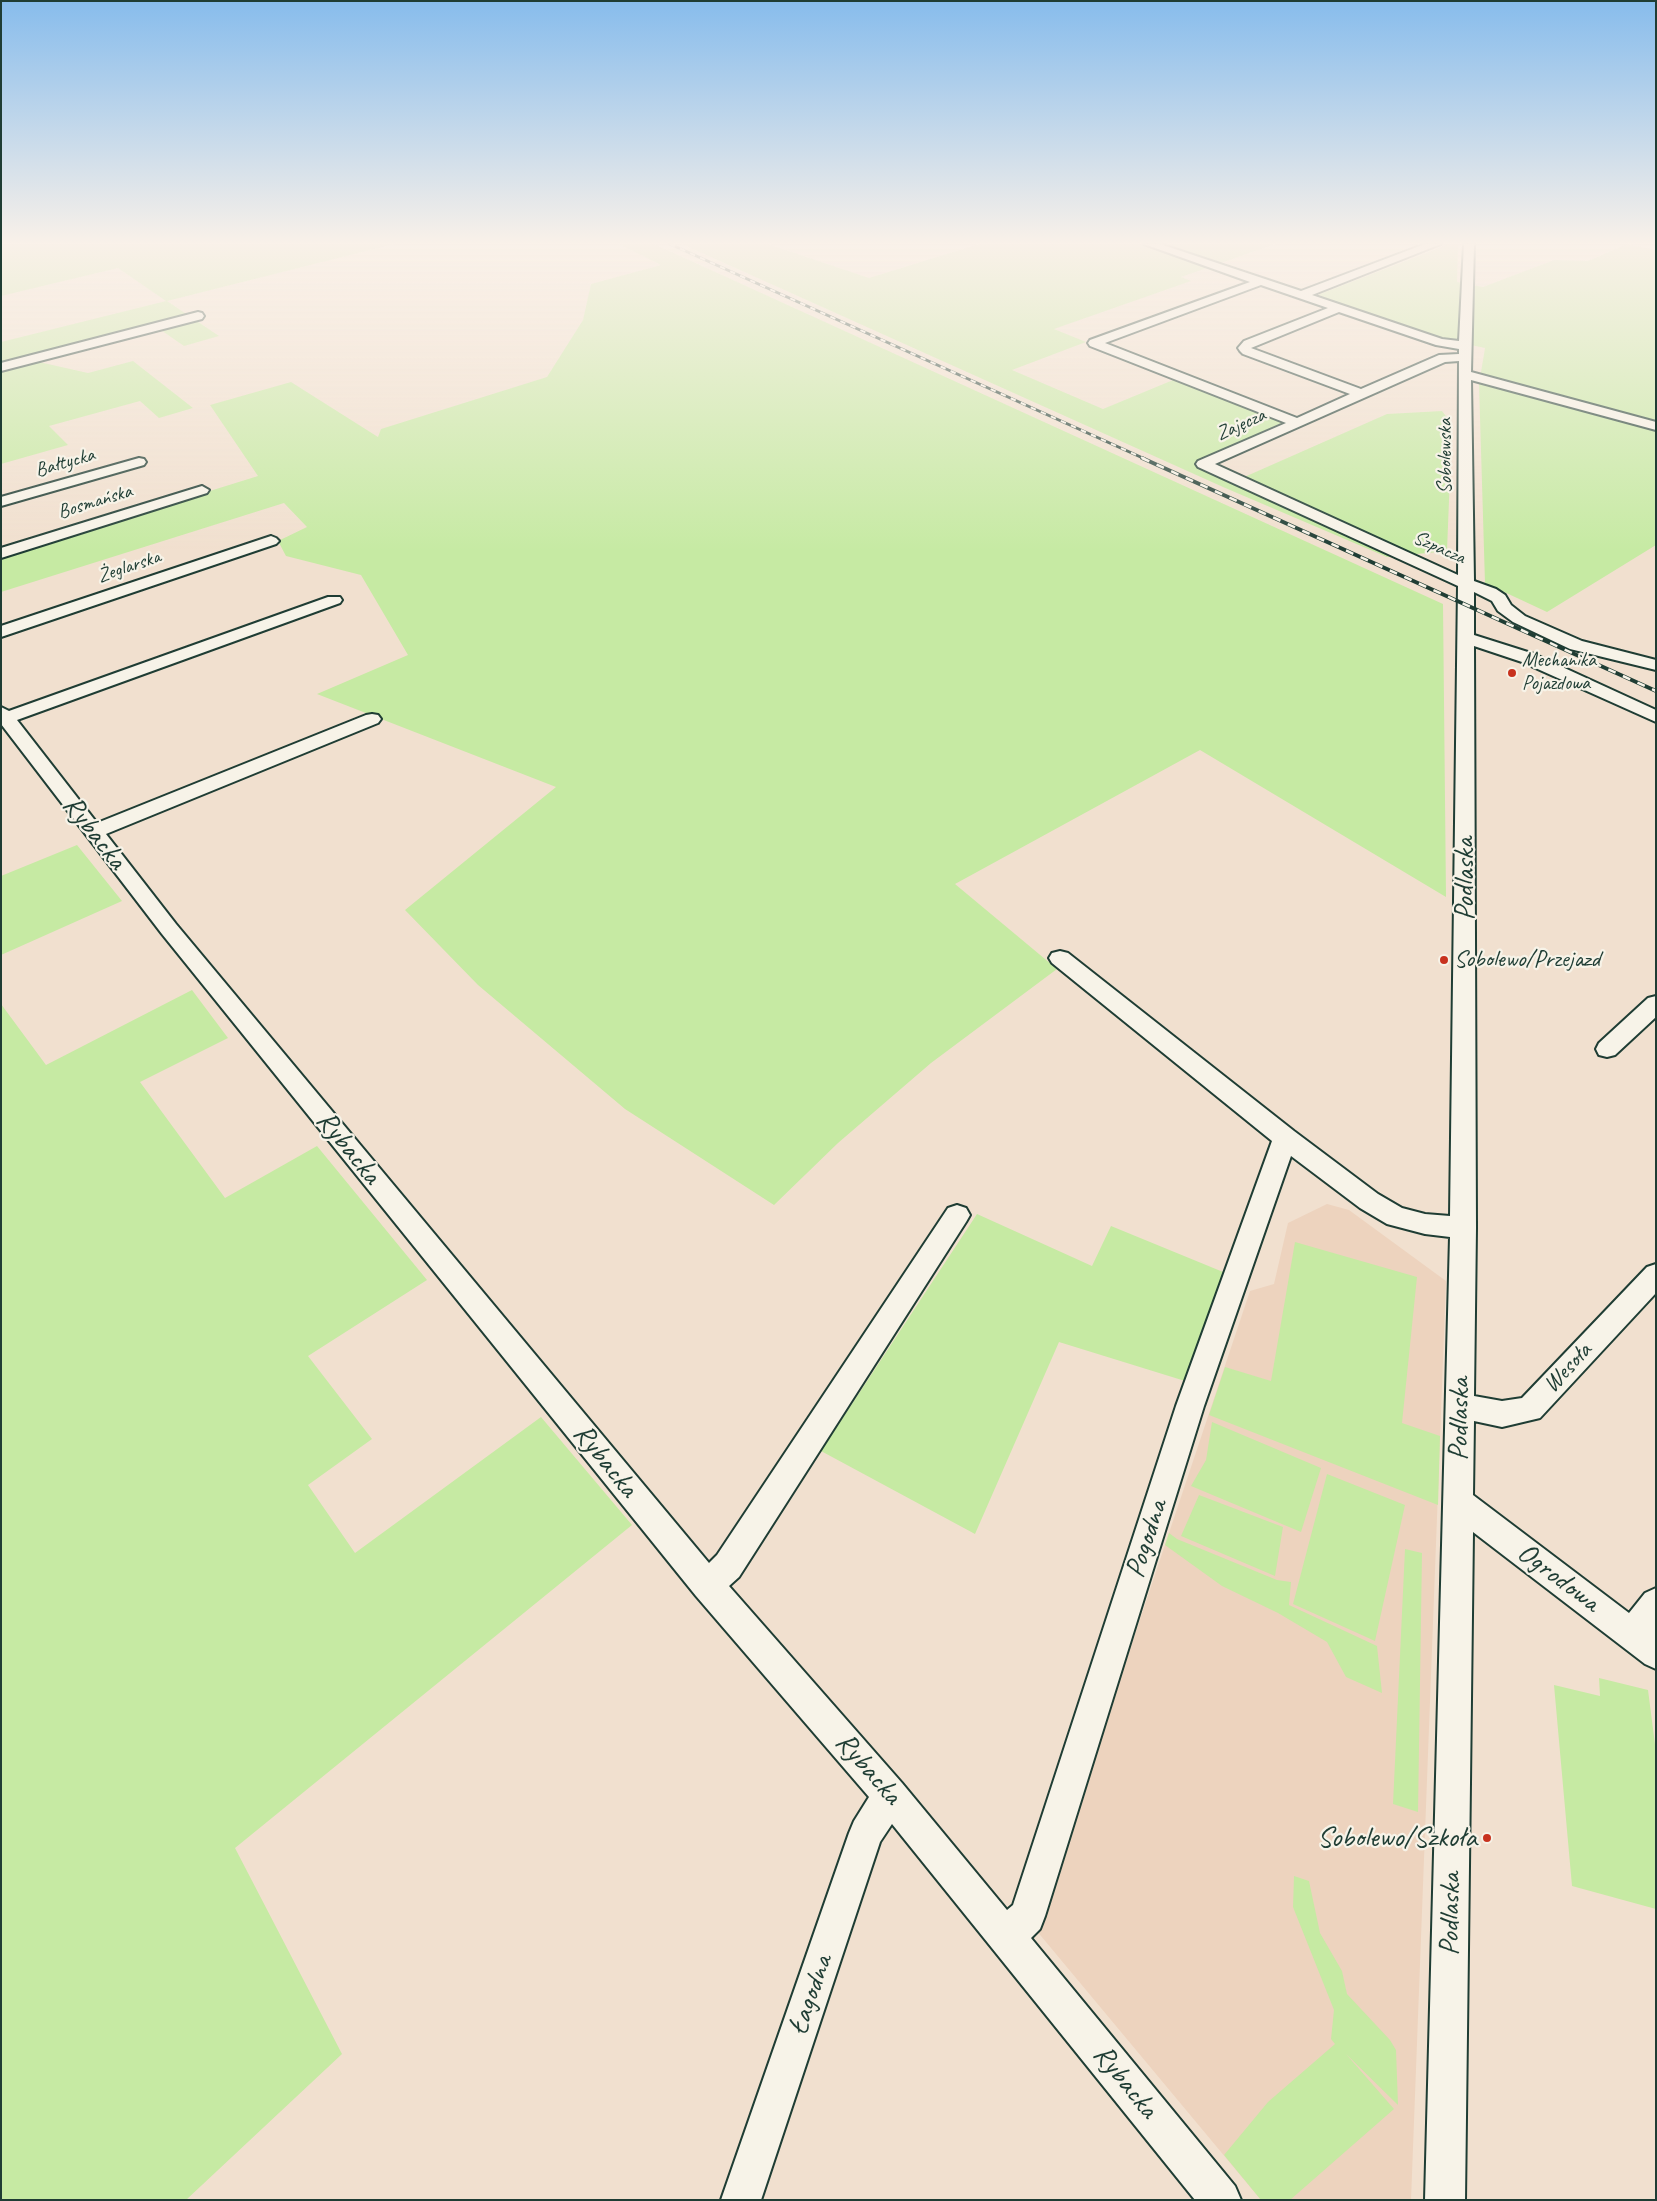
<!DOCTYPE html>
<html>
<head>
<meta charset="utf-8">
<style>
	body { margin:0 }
	#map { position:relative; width:1657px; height:2201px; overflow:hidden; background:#f1e0cf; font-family:Caveat,sans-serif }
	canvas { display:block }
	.frame { position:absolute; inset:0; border:2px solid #1f3d34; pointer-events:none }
</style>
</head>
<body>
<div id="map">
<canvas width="1657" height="2201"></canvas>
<div class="frame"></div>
</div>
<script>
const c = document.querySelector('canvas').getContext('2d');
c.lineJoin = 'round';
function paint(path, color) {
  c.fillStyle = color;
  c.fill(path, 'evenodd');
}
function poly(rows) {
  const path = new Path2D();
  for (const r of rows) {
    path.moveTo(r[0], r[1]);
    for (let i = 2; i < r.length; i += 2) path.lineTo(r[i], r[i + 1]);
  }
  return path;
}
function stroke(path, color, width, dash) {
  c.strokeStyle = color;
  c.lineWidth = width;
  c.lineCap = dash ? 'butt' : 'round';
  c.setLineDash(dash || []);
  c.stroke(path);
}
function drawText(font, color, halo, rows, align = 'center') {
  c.font = font + ' Caveat,sans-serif';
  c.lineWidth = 4.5;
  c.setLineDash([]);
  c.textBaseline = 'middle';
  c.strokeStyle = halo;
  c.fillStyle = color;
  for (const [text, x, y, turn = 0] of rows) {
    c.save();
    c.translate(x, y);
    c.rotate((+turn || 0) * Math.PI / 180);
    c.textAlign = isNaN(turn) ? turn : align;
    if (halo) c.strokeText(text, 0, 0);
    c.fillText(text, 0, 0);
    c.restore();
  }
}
paint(poly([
	[1327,1204,1349,1210,1446,1281,1411,2200,1261,2200,1036,1930,1250,1291,1274,1284,1288,1223]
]), '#edd3be');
paint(poly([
	[1,244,394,244,167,301,219,336,184,346,155,326,33,358,39,362,88,373,133,361,193,408,159,418,140,401,49,426,68,445,1,464,1,342,166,301,118,268,1,296],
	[619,244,654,244,1443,604,1446,897,1200,750,955,884,1057,969,931,1063,838,1143,774,1205,625,1109,478,985,405,910,556,787,317,694,408,655,361,575,286,556,278,541,307,527,284,503,1,592,1,556,258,476,210,405,291,382,378,437,381,429,547,377,583,320,591,284,661,265],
	[682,244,768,244,869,278,979,244,1275,244,1181,277,1191,281,1054,329,1086,342,1012,370,1103,409,1178,378,1286,421,1194,463,1233,482,1387,414,1442,411,1452,424,1447,551,1387,557,1223,487],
	[1627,244,1656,250,1656,545,1547,612,1485,583,1479,384,1485,348,1446,340,1315,296,1447,245,1458,245,1457,282,1483,287,1554,260,1588,261],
	[77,845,122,901,1,955,1,876],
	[192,990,228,1038,140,1082,225,1198,317,1146,427,1280,308,1356,372,1439,308,1485,355,1553,541,1417,632,1525,235,1848,342,2054,186,2200,1,2200,1,1004,46,1065],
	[977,1214,1092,1266,1111,1226,1228,1274,1185,1381,1059,1342,975,1534,821,1451],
	[1295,1242,1417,1277,1402,1423,1440,1436,1438,1505,1209,1415,1225,1367,1271,1381],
	[1212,1422,1321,1468,1301,1532,1191,1486,1206,1460],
	[1327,1474,1405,1505,1375,1641,1293,1604],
	[1199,1495,1283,1527,1275,1576,1181,1536],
	[1169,1533,1177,1539,1277,1580,1291,1582,1289,1605,1377,1646,1382,1693,1346,1677,1327,1642,1278,1613,1222,1586,1165,1545],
	[1405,1549,1422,1553,1418,1812,1393,1804],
	[1599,1678,1648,1690,1656,1752,1656,1909,1572,1886,1554,1685,1600,1696],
	[1294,1876,1309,1881,1320,1933,1342,1971,1347,1994,1390,2040,1396,2050,1398,2105,1346,2054,1394,2109,1290,2200,1261,2200,1224,2155,1268,2102,1335,2044,1331,2039,1334,2010,1293,1907]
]), '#c6eaa3');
const minor = poly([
	[1144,244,1160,244,1301,291,1425,244,1441,244,1312,295,1442,339,1459,341,1464,244,1474,244,1471,372,1656,422,1656,430,1471,380,1474,581,1496,589,1505,595,1511,605,1525,616,1582,641,1656,660,1656,670,1570,649,1513,622,1498,611,1492,601,1474,592,1474,635,1534,654,1656,710,1656,722,1522,662,1474,646,1476,1228,1474,1396,1502,1401,1522,1398,1647,1267,1656,1264,1656,1293,1540,1418,1502,1427,1474,1421,1473,1495,1629,1613,1645,1593,1656,1588,1656,1669,1645,1664,1473,1532,1465,2200,1425,2200,1450,1237,1425,1234,1387,1224,1360,1208,1291,1156,1204,1406,1045,1916,1040,1929,1031,1938,1235,2186,1241,2200,1195,2200,892,1824,880,1842,761,2200,721,2200,849,1833,854,1821,869,1797,696,1596,162,934,1,724,1,707,9,711,328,597,340,597,342,600,340,603,17,720,97,823,366,715,372,714,378,715,381,719,378,723,106,834,176,924,709,1563,717,1555,948,1208,957,1205,966,1208,970,1215,966,1222,739,1577,729,1586,902,1783,1007,1910,1013,1905,1176,1406,1272,1141,1052,963,1049,958,1052,953,1060,951,1068,953,1294,1131,1378,1194,1402,1208,1425,1214,1450,1216,1458,586,1198,467,1196,464,1198,461,1286,423,1090,346,1088,343,1090,340,1250,282,1144,244],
	[1261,285,1328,308,1244,341,1238,348,1240,351,1243,354,1350,394,1297,418,1105,343,1261,285],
	[1339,312,1436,345,1459,349,1459,354,1439,355,1361,389,1251,348,1339,312],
	[1459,361,1458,575,1215,464,1445,362,1459,361],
	[198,312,202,313,204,316,202,319,1,371,1,363,198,312],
	[139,458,144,459,146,462,144,465,1,506,1,497,139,458],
	[202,486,209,490,207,493,1,558,1,548,202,486],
	[271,536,276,538,279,541,276,544,1,637,1,626,271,536],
	[1656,996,1656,1017,1615,1055,1607,1057,1599,1055,1596,1049,1599,1043,1648,998,1656,996]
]);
stroke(minor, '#1f3d34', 4);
paint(minor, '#f7f3e8');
const railFar1 = poly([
	[670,244,1145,459]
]);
const rail = poly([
	[1142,458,1656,691]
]);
stroke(railFar1, '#1f3d34', 3);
stroke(rail, '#1f3d34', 4);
stroke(railFar1, '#f7f3e8', 2, [5.5]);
stroke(rail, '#f7f3e8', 2.5, [8]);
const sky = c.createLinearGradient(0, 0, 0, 552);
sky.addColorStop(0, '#87bcec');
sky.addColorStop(0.44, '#f9f1e9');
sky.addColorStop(1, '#f9f1e900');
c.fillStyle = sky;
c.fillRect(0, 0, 1657, 552);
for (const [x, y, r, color] of [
	[1512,673,5,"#c8321e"],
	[1444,960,5,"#c8321e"],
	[1487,1838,5,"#c8321e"]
]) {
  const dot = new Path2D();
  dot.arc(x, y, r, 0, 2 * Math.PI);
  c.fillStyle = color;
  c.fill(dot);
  stroke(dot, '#f7f3e8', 2);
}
drawText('20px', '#1f3d34', '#f7f3e8', [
	["Zajęcza",1241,425,-24],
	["Sobolewska",1446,456,-90],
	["Bałtycka",65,463,-16],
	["Bosmańska",95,502,-17],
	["Szpacza",1439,548,24],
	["Żeglarska",129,567,-19]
]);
drawText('20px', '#1f3d34', '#f7f3e8', [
	["Mechanika",1522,661],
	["Pojazdowa",1522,684]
], 'left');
drawText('24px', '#1f3d34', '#f7f3e8', [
	["Sobolewo/Przejazd",1454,960]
], 'left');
drawText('24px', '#1f3d34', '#f7f3e8', [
	["Wesoła",1568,1368,-47]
]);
drawText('29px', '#1f3d34', '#f7f3e8', [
	["Rybacka",94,833,52],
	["Podlaska",1465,879,-90],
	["Rybacka",348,1148,51],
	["Podlaska",1460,1419,-89],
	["Rybacka",605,1461,51],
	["Pogodna",1147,1539,-72],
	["Ogrodowa",1558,1578,37],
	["Rybacka",868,1769,49],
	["Podlaska",1451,1914,-89],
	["Łagodna",811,1995,-71],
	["Rybacka",1125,2082,51]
]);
drawText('29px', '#1f3d34', '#f7f3e8', [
	["Sobolewo/Szkoła",1477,1838]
], 'right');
</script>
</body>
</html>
